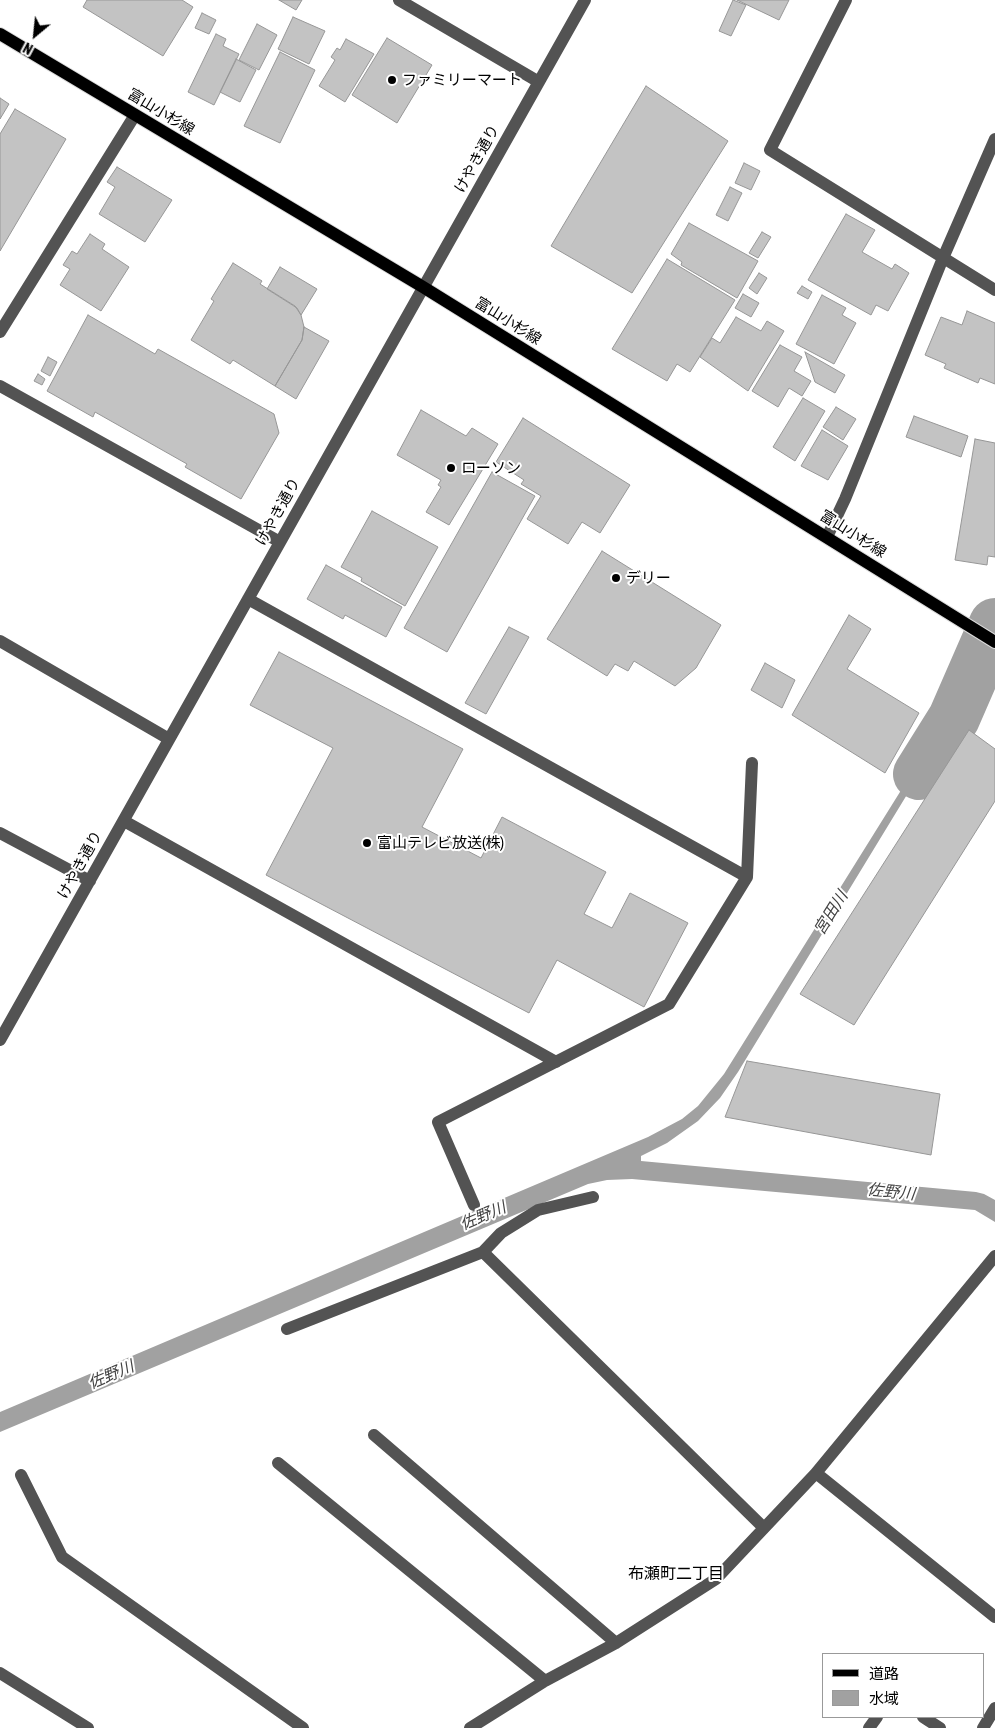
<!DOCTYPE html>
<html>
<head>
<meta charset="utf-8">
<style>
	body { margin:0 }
	#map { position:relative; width:995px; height:1728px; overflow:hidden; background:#fff; font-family:"Asap Condensed","Noto Sans JP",sans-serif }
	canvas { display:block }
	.legend { position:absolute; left:822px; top:1653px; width:162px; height:65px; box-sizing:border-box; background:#fff; border:1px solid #999; margin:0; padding:6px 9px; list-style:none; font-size:15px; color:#000 }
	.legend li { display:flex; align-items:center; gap:10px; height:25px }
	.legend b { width:25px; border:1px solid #999 }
	.north { position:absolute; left:10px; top:10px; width:50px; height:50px; -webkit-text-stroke:4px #fff; paint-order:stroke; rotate:208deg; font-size:14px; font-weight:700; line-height:20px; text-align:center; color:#000 }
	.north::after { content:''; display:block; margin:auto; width:18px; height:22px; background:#000; clip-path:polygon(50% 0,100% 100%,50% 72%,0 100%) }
</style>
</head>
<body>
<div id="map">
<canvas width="995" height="1728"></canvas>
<ul class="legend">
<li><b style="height:6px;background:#000"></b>道路</li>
<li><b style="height:14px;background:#a1a1a1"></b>水域</li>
</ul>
<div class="north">N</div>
</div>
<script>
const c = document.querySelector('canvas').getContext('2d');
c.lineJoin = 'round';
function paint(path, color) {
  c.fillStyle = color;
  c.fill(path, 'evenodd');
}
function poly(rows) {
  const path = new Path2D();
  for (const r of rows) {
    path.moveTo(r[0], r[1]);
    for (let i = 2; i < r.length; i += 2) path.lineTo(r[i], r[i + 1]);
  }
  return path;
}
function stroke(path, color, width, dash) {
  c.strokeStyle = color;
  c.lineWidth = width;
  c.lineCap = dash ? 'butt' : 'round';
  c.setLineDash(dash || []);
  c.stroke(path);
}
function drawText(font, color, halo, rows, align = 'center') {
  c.font = font + ' "Asap Condensed","Noto Sans JP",sans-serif';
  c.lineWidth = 4;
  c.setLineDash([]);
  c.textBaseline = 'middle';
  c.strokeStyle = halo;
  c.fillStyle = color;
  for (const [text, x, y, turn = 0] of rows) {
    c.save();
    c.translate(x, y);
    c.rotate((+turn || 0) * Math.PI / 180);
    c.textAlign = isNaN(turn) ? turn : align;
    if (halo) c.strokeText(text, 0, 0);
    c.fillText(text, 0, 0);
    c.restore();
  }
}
paint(poly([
	[954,707,960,720,936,747,738,1072,720,1098,698,1121,667,1143,641,1156,641,1161,976,1192,984,1194,995,1200,995,1222,975,1210,632,1179,607,1180,588,1184,0,1432,0,1412,648,1137,682,1119,698,1106,724,1074,948,715,944,711]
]), '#a1a1a1');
stroke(poly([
	[919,774,954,718,995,624]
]), '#a1a1a1', 52);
const building = poly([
	[87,0,182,0,193,7,163,56,83,7,87,0],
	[279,0,302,0,296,10,279,0],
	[733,0,746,5,731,36,719,31,733,0],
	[737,0,789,0,779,20,737,0],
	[202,13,216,20,209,34,195,28,202,13],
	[293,17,325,31,309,64,278,49,293,17],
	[257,24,277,35,259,70,239,60,257,24],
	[216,34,226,39,223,46,239,54,214,105,188,92,216,34],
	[387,38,432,65,397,123,352,95,387,38],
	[346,39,374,54,345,102,319,86,335,60,331,57,337,48,340,50,346,39],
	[280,52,315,70,280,143,244,126,280,52],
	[236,59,256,70,240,102,220,92,236,59],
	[646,86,728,141,632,293,551,246,646,86],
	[0,98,9,104,0,119,0,98],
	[15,109,66,139,0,251,0,134,15,109],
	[744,163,760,171,751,190,735,183,744,163],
	[117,167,172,200,145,242,99,214,115,187,107,182,117,167],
	[730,187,742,193,728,221,716,215,730,187],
	[846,214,875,230,862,252,892,269,895,264,909,273,888,311,876,305,871,315,808,280,846,214],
	[689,223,758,261,737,298,681,265,682,262,671,254,689,223],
	[762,232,771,237,758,258,749,253,762,232],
	[90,234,105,244,102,249,129,267,101,311,60,285,70,269,63,265,72,251,77,254,90,234],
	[667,259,735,300,690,372,677,364,667,381,612,349,667,259],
	[233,263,262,281,260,284,295,306,301,315,304,327,302,340,275,386,233,360,230,364,191,340,214,301,211,299,233,263],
	[280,267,317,289,301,315,297,308,267,289,280,267],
	[759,273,767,278,757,294,749,288,759,273],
	[802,286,812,292,808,299,797,293,802,286],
	[743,294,759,303,751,317,735,308,743,294],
	[822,295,846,308,842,315,856,323,834,364,796,344,822,295],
	[967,311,995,323,995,384,980,378,978,383,944,368,946,364,925,355,941,317,962,325,967,311],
	[88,315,155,354,158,349,274,414,279,433,241,499,185,467,187,464,95,412,93,417,47,391,88,315],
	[736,317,761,331,767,321,784,331,748,391,700,357,712,338,720,343,736,317],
	[304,327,329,341,296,399,275,386,302,340,304,327],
	[780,345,802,357,794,371,811,381,802,396,789,388,778,407,752,391,780,345],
	[805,352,845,375,835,393,815,382,805,352],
	[48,357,57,362,50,376,41,371,48,357],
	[38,374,45,379,42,385,34,381,38,374],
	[803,398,825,411,795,461,773,447,803,398],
	[836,407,856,419,843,440,823,427,836,407],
	[421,410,466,436,472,428,498,444,449,525,426,512,441,487,438,485,441,480,397,455,421,410],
	[914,416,968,436,961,457,906,437,914,416],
	[523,418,630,485,600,533,582,522,568,544,527,519,541,496,521,484,524,480,496,462,523,418],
	[822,430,848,446,828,480,801,466,822,430],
	[975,439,995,443,995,557,988,556,987,565,955,560,975,439],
	[492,472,535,496,447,652,404,628,492,472],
	[372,511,438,547,405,606,361,581,362,578,341,567,372,511],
	[602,551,721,625,696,668,675,686,634,661,628,671,615,664,607,676,547,639,602,551],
	[326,565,402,607,386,637,345,615,343,619,307,599,326,565],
	[849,615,871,629,847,669,919,713,885,773,792,715,849,615],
	[509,627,529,637,486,714,465,703,509,627],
	[279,652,463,749,422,827,481,858,502,817,606,872,584,914,612,928,630,893,688,923,644,1007,557,960,529,1013,266,875,333,748,250,705,279,652],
	[765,663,795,680,782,708,751,690,765,663],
	[969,730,995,749,995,801,854,1025,800,994,969,730],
	[747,1061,940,1094,931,1155,725,1117,747,1061]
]);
paint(building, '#c3c3c3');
stroke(building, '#979797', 1);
const major = poly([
	[0,34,423,287,995,642]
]);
stroke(major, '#dbdbdb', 14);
stroke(poly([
	[399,0,539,82],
	[846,0,770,150,995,290],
	[0,332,135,115],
	[0,386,280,542],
	[827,537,845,499,943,258,995,139],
	[248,599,747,877,669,1004,438,1122,474,1205],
	[0,641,169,739],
	[124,821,556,1062],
	[0,833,90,881],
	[747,877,752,763],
	[0,1040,585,0],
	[483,1252,501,1233,538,1210,593,1197],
	[287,1329,483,1252,764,1528],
	[374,1435,616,1643],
	[278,1463,545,1681],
	[816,1473,995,1617],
	[21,1475,62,1557,303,1728],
	[0,1673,88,1728],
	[923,1717,940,1728],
	[470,1728,545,1681,616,1643,716,1579,816,1473,995,1256],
	[869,1728,877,1717],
	[983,1728,995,1708]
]), '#535353', 12);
stroke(major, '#000', 12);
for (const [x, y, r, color] of [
	[392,80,5,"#000"],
	[451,468,5,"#000"],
	[616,578,5,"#000"],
	[367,843,5,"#000"]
]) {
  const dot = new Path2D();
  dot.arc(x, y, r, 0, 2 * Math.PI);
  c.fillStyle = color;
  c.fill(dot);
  stroke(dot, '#fff', 2);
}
drawText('15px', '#000', '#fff', [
	["ファミリーマート",402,80],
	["ローソン",461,468],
	["デリー",626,578],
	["富山テレビ放送(株)",377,843]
], 'left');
drawText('15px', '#000', '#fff', [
	["富山小杉線",161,112,31],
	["けやき通り",477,159,-61],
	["富山小杉線",508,321,32],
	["けやき通り",278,512,-61],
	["富山小杉線",853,534,32],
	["けやき通り",80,865,-61]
]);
drawText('italic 16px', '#424242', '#fff', [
	["宮田川",831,913,-58],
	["佐野川",891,1192,6],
	["佐野川",483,1216,-23],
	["佐野川",111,1375,-23]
]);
drawText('16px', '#000', '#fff', [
	["布瀬町二丁目",676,1574]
]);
</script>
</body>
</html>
